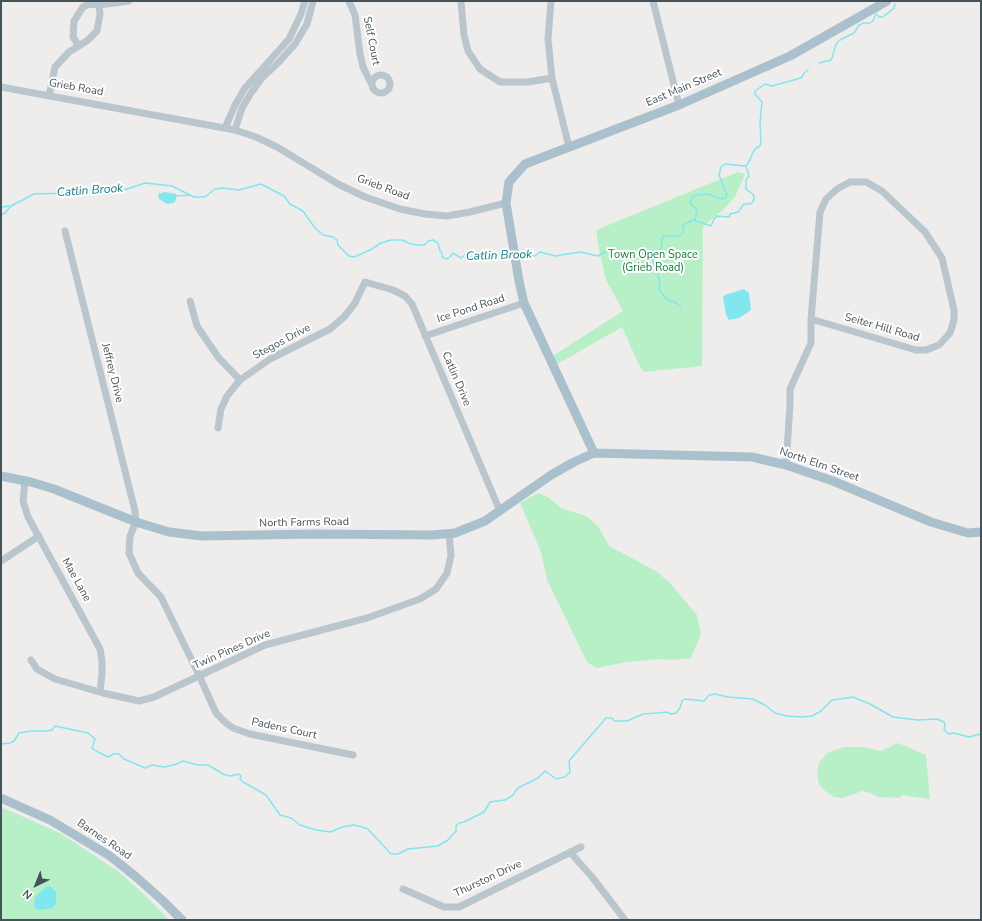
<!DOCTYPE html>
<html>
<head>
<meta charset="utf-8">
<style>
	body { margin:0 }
	#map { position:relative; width:982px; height:921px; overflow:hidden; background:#efecec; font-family:"Nunito Sans",sans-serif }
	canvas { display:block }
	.frame { position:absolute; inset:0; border:2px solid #44535a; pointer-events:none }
	.north { position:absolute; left:16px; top:865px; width:40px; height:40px; -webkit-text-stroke:3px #fff; paint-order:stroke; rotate:223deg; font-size:11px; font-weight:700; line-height:16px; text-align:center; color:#44535a }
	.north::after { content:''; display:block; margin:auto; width:14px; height:18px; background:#44535a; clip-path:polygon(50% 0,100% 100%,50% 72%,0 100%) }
</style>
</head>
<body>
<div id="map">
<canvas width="982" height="921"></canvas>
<div class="frame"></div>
<div class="north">N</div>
</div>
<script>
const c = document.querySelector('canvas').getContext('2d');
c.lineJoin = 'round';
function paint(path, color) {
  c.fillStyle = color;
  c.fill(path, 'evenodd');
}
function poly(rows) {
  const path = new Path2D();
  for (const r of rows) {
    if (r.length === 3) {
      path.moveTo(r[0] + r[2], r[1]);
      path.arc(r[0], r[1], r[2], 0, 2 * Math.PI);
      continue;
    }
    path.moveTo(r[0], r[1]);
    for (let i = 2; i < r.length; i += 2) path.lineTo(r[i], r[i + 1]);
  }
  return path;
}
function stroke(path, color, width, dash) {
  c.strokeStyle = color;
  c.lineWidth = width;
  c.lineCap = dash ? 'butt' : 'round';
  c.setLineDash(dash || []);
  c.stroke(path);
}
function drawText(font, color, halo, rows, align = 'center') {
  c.font = font + ' "Nunito Sans",sans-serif';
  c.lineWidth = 4;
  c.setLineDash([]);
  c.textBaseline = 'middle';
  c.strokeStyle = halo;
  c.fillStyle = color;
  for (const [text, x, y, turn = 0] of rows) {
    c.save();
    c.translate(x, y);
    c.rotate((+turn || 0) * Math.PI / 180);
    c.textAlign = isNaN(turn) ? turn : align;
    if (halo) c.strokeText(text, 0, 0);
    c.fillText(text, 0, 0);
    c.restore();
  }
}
paint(poly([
	[738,172,745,174,735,197,725,208,703,227,702,366,644,372,639,365,622,327,552,367,548,359,623,311,606,280,599,249,596,230],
	[538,493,548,497,561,508,586,516,598,526,609,546,656,571,669,582,697,615,701,634,691,658,672,660,659,659,627,662,596,668,587,662,547,580,541,552,520,503],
	[898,743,926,755,930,799,901,795,901,798,879,797,870,793,862,791,843,798,834,797,825,791,819,784,817,773,819,763,827,753,844,747,864,747,881,751],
	[1,807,60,833,119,872,146,896,169,920,1,920]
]), '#b7f0c6');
paint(poly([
	[165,192,176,194,176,200,173,203,167,204,159,199,158,194],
	[744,289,749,293,751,310,739,318,729,320,726,315,723,297,725,295],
	[50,886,56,892,56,904,52,908,40,910,36,909,34,906,35,897,46,887]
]), '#82e6ef');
stroke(poly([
	[819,63,831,60,832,58,836,44,840,40,854,33,859,25,864,23,870,23,873,21,876,14,879,17,883,17,894,8,895,4],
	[176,196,190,195],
	[1,207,11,206,34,194,68,193,109,188,124,190,145,183,172,186,194,197,205,197,215,189,222,188,239,190,261,184,284,196,290,204,303,211,315,228,323,235,333,237,337,240,338,245,349,256,354,257,370,250,381,243,391,240,402,240,411,244,418,245,424,245,428,241,433,240,438,243,440,251,442,253,442,257,447,259,450,257,453,253,461,258,465,255,478,259,485,259,501,254,511,254],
	[1,215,5,213,11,206],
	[695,221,697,210,690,203,692,197,697,195,708,194,721,199,726,198,727,195,719,175,721,167,725,164,745,166],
	[660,250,654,256,653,260,660,282,659,289,667,300,675,302,681,307],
	[519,255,535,256,540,252,555,256,580,252,598,256,607,251,612,251,627,256,630,253,640,255,645,251,660,250,662,246,661,240,664,236,679,236,683,233,683,225,693,220,711,226,714,219,717,216,729,217,730,214,738,212,744,204,750,204,753,202,754,197,753,194,746,189,746,180,749,176,746,166,750,160,753,152,756,148,760,146,761,142,760,123,762,102,755,94,755,91,765,84,772,86,801,78,805,72,808,70],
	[1,744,10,743,14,741,19,733,31,731,46,731,52,730,55,726,88,733,95,739,92,748,96,751,108,757,113,754,119,754,124,759,145,768,152,765,164,767,177,764,183,761,198,765,208,765,223,774,230,776,239,774,241,776,240,779,243,782,266,795,280,815,291,818,300,825,316,830,331,832,342,827,354,825,362,827,368,829,391,854,398,854,408,849,438,846,448,840,456,831,456,826,459,823,464,822,484,812,490,802,505,800,512,796,518,788,538,778,545,771,556,779,565,777,570,772,569,761,606,718,612,718,614,721,627,721,643,714,657,713,667,712,671,714,676,713,680,708,682,701,685,699,704,701,709,695,715,694,728,697,753,699,765,705,775,713,787,716,802,717,812,716,821,711,832,700,853,697,870,704,893,717,918,720,937,719,944,722,945,725,944,730,949,734,954,733,969,737,980,734,981,737]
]), '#82e6ef', 1.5);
stroke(poly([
	[349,1,355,15,360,54,363,67,372,85],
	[461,1,464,35,468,51,480,69,500,82,528,82,552,78],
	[551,1,548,39,552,78,569,147],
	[653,1,679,105],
	[79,46,73,37,74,21,83,7,89,4,99,5],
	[381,84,9],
	[1,87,235,130,256,137,277,147,338,184,365,197,400,209,425,214,447,216,470,212,506,203],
	[49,96,55,67,69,52,88,40,97,31,100,14,99,5,129,1],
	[225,128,235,105,245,88,289,39,301,14,305,1],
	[235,130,242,108,251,93,262,78,279,62,295,44,307,24,313,1],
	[850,182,866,182,882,191,925,232,942,258,954,310,954,320,950,333,939,345,926,350,916,350,811,319,820,212,826,199,837,189,850,182],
	[65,231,135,511,136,522,130,536,129,553,138,573,161,597,198,673,216,713,226,723,233,728,250,734,353,755],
	[190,301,197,326,218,357,240,380],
	[425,336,524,303],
	[218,428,221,409,227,396,240,380,270,359,330,329,344,317,355,303,365,282,393,290,405,296,412,304,500,511],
	[786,465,790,405,790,389,811,343,811,319],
	[25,481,23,501,28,517,100,649,102,661,102,674,100,692],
	[1,561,39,536],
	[31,660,37,669,55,679,103,693,139,701,154,697,265,645,367,618,420,599,436,589,447,573,451,556,449,533],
	[570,852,592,877,625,920],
	[403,889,444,907,459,907,581,847]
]), '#bac6cd', 7);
stroke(poly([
	[594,453,524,303,519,281,506,203,509,182,525,164,679,105,790,56,887,1],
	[1,476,31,482,54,489,136,522,169,532,202,536,315,534,432,535,455,533,485,521,551,475,574,462,594,453,752,457,786,465,833,481,931,522,968,533,981,532],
	[1,798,50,820,110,856,135,876,162,900,182,920]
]), '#aac0cd', 9);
drawText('11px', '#44535a', '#fff', [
	["Self Court",371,41,79],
	["Grieb Road",76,88,10],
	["East Main Street",684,88,-23],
	["Grieb Road",383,188,20],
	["Ice Pond Road",471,309,-18],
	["Seiter Hill Road",882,328,16],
	["Stegos Drive",282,342,-28],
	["Jeffrey Drive",112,373,76],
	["Catlin Drive",456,379,67],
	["North Elm Street",819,465,19],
	["North Farms Road",304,523,-1],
	["Mae Lane",76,580,61],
	["Twin Pines Drive",232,650,-24],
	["Padens Court",284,729,12],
	["Barnes Road",104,840,34],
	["Thurston Drive",488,879,-25]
]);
drawText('11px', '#127e3b', '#fff', [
	["Town Open Space",653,255],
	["(Grieb Road)",653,268]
]);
drawText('italic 12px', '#08818d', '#fff', [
	["Catlin Brook",90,191,-4],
	["Catlin Brook",499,256,-2]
]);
</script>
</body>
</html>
